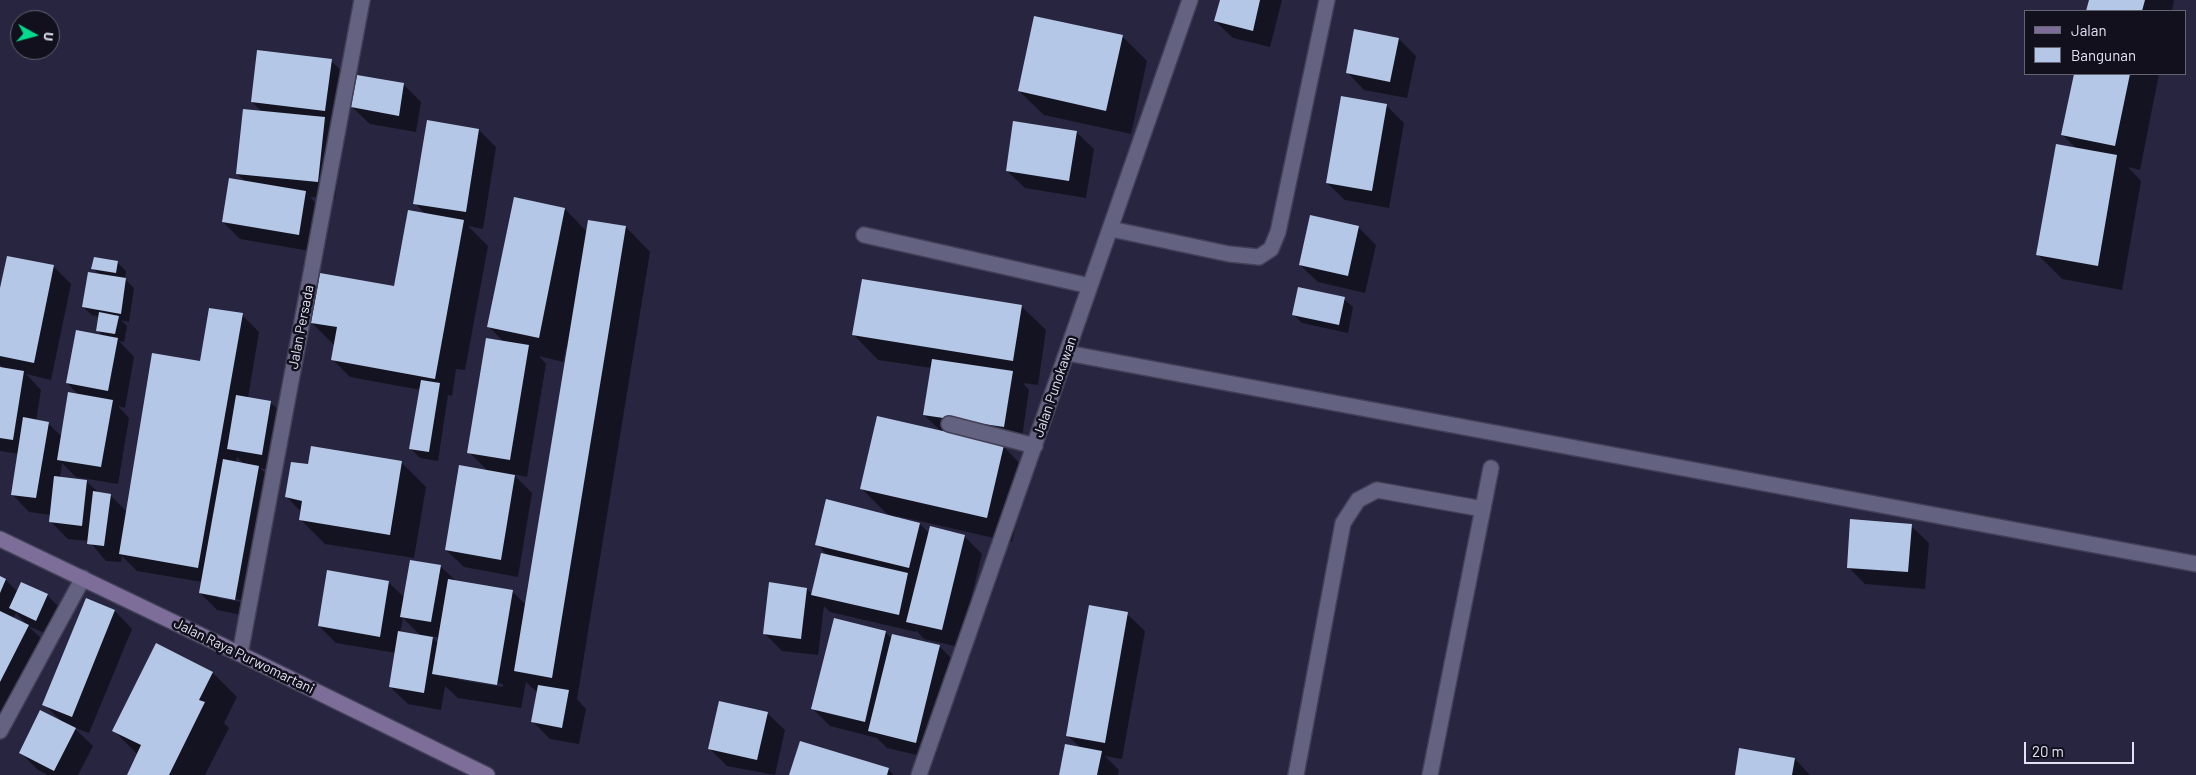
<!DOCTYPE html>
<html>
<head>
<meta charset="utf-8">
<style>
	body { margin:0 }
	#map { position:relative; width:2196px; height:775px; overflow:hidden; background:#27253f; font-family:Barlow,sans-serif }
	canvas { display:block }
	.legend { position:absolute; left:2024px; top:10px; width:162px; height:65px; box-sizing:border-box; background:#11101c; border:1px solid #656472; margin:0; padding:6px 9px; list-style:none; font-size:15px; color:#e2e2f4 }
	.legend li { display:flex; align-items:center; gap:10px; height:25px }
	.legend b { width:25px; border:1px solid #656472 }
	.north { position:absolute; left:10px; top:10px; width:50px; height:50px; box-sizing:border-box; background:#11101c; border:1px solid #656472; border-radius:50%; rotate:97deg; font-size:14px; font-weight:700; line-height:20px; text-align:center; color:#e2e2f4 }
	.north::after { content:''; display:block; margin:auto; width:18px; height:22px; background:#05d98b; clip-path:polygon(50% 0,100% 100%,50% 72%,0 100%) }
	.scale { position:absolute; left:2024px; top:742px; width:110px; height:22px; box-sizing:border-box; border:2px solid #e2e2f4; border-top:0; padding-left:6px; font-size:15px; line-height:18px; white-space:nowrap; color:#e2e2f4; -webkit-text-stroke:4px #11101c; paint-order:stroke }
</style>
</head>
<body>
<div id="map">
<canvas width="2196" height="775"></canvas>
<ul class="legend">
<li><b style="height:6px;background:#7c6e98"></b>Jalan</li>
<li><b style="height:14px;background:#b5c7e6"></b>Bangunan</li>
</ul>
<div class="north">U</div>
<div class="scale">20 m</div>
</div>
<script>
const c = document.querySelector('canvas').getContext('2d');
c.lineJoin = 'round';
function paint(path, color) {
  c.fillStyle = color;
  c.fill(path, 'evenodd');
}
function poly(rows) {
  const path = new Path2D();
  for (const r of rows) {
    path.moveTo(r[0], r[1]);
    for (let i = 2; i < r.length; i += 2) path.lineTo(r[i], r[i + 1]);
  }
  return path;
}
function stroke(path, color, width, dash) {
  c.strokeStyle = color;
  c.lineWidth = width;
  c.lineCap = dash ? 'butt' : 'round';
  c.setLineDash(dash || []);
  c.stroke(path);
}
function drawText(font, color, halo, rows, align = 'center') {
  c.font = font + ' Barlow,sans-serif';
  c.lineWidth = 5;
  c.setLineDash([]);
  c.textBaseline = 'middle';
  c.strokeStyle = halo;
  c.fillStyle = color;
  for (const [text, x, y, turn = 0] of rows) {
    c.save();
    c.translate(x, y);
    c.rotate((+turn || 0) * Math.PI / 180);
    c.textAlign = isNaN(turn) ? turn : align;
    if (halo) c.strokeText(text, 0, 0);
    c.fillText(text, 0, 0);
    c.restore();
  }
}
paint(poly([
	[1221,0,1282,0,1270,47,1233,38,1215,21],
	[2090,0,2174,0,2172,11,2088,11],
	[1122,36,1147,61,1131,134,1044,115,1019,91],
	[1399,39,1416,56,1407,98,1364,90,1347,72],
	[331,61,349,78,335,199,310,197,323,210,316,252,240,239,223,222,246,182,237,174,262,112,252,102],
	[2075,74,2159,74,2140,170,2128,167,2141,181,2122,290,2062,279,2037,254,2077,149,2063,135],
	[404,85,421,102,416,132,370,124,352,107],
	[1342,98,1387,106,1404,123,1389,208,1345,200,1327,183],
	[479,130,496,147,483,229,468,226,488,246,465,370,456,369,452,396,448,395,438,461,420,458,411,449,421,390,350,377,333,360,335,346,312,323,395,287,426,215,415,203],
	[1076,132,1094,149,1086,198,1025,188,1007,171],
	[565,209,587,232,626,227,650,252,577,699,586,709,579,744,550,739,533,722,538,693,526,682,521,708,458,698,445,686,441,710,408,704,390,687,396,653,336,643,319,626,388,582,405,598,440,566,456,581,512,591,526,605,568,348,566,348,563,362,539,356,546,364,527,477,513,474,532,493,518,577,464,567,446,550,488,471,469,452,504,342,489,327],
	[403,618,421,636,400,633],
	[431,636,439,638,438,643],
	[459,677,503,684,503,687,459,680],
	[1358,227,1376,245,1365,293,1318,282,1300,265],
	[117,262,126,271,125,279,134,288,129,322,121,320,127,326,124,342,119,341,134,357,125,408,118,406,129,418,118,484,76,477,62,463,60,478,87,482,99,493,110,495,127,512,201,363,242,315,259,332,248,398,270,402,288,419,279,472,260,468,276,484,252,617,217,610,200,593,202,582,137,571,122,556,121,562,106,561,89,541,68,539,50,521,51,515,29,512,12,494,19,454,0,451,0,368,4,369,0,365,0,294,54,267,71,284,51,380,26,374,41,390,36,421,48,423,62,437,80,396,67,383,104,337,97,330,100,317,92,315,83,307,100,275,93,268],
	[237,457,244,464,236,463],
	[218,596,241,600,241,602,218,598],
	[1344,299,1353,307,1348,333,1302,323,1293,314],
	[1021,306,1046,330,1038,385,1023,383,1029,390,1021,444,964,436,964,437,1003,446,1027,471,1012,542,897,516,897,518,920,524,929,533,964,536,982,554,959,647,924,639,916,630,916,632,830,612,824,606,818,655,782,651,764,633,807,589,813,595,828,556,817,544,889,516,862,489,942,432,924,415,932,368,878,360,854,335],
	[401,462,426,487,414,558,325,544,300,519,301,512,287,497,309,466],
	[1911,526,1929,543,1925,589,1865,584,1848,567],
	[0,577,6,580,18,592,47,595,65,613,54,637,28,626,46,643,18,698,11,695,0,718],
	[16,613,27,625,13,618],
	[86,600,115,611,132,629,89,733,73,727,93,746,78,775,48,775,38,770,21,753,60,720,44,704],
	[1127,614,1145,631,1122,759,1105,756,1119,770,1118,775,1060,775,1081,748,1067,735],
	[886,633,892,639,939,646,957,664,934,759,887,748,877,738,830,726,813,709],
	[213,673,237,697,224,723,229,728,205,775,128,775,138,755,114,731],
	[767,713,785,730,775,775,727,766,709,748],
	[1795,759,1810,775,1736,775],
	[888,769,894,775,790,775]
]), '#0007');
paint(poly([
	[1220,0,1260,0,1253,31,1214,21],
	[2089,0,2145,0,2142,11,2086,11],
	[1034,16,1123,35,1106,111,1018,91],
	[1354,29,1399,38,1390,82,1346,73],
	[257,50,332,59,325,111,251,102],
	[2074,74,2130,74,2115,146,2061,135],
	[357,75,404,83,399,116,351,107],
	[1341,96,1387,104,1372,191,1326,183],
	[243,109,325,117,318,182,236,174],
	[427,120,479,129,466,212,413,204],
	[1013,121,1077,131,1069,181,1006,171],
	[2056,144,2117,155,2098,266,2036,255],
	[229,178,306,191,299,235,222,222],
	[514,197,565,208,539,338,487,327],
	[408,210,464,220,435,379,331,360,337,327,311,323,320,273,394,286],
	[1310,215,1359,226,1348,276,1299,265],
	[588,220,626,226,552,678,514,671],
	[7,256,54,265,34,363,0,356,0,288],
	[94,257,118,261,116,273,91,269],
	[88,272,126,278,121,314,82,307],
	[862,279,1022,305,1013,361,852,335],
	[1298,287,1345,297,1339,325,1292,315],
	[209,308,243,313,198,568,119,554,152,353,200,361],
	[99,312,119,316,115,334,96,331],
	[76,330,118,338,108,391,66,383],
	[486,338,529,345,510,460,467,453],
	[932,359,1013,371,1004,427,923,415],
	[0,367,24,371,13,440,0,438],
	[421,380,440,383,429,452,409,449],
	[68,392,113,400,101,467,57,460],
	[236,395,271,401,262,455,227,449],
	[877,416,1004,445,987,518,860,489],
	[23,417,49,422,36,498,11,495],
	[311,446,402,461,390,535,299,520,302,501,285,497,291,462,308,464],
	[223,459,259,466,235,600,199,593],
	[459,465,515,475,501,560,445,550],
	[54,476,87,480,82,526,49,522],
	[93,491,111,494,104,546,87,544],
	[826,499,920,523,909,568,815,545],
	[1850,519,1912,524,1908,572,1847,568],
	[930,526,965,535,942,630,906,622],
	[821,553,908,573,899,615,811,595],
	[410,560,441,565,431,622,400,617],
	[327,570,389,581,380,637,318,626],
	[0,576,6,579,0,593],
	[448,579,513,590,497,685,432,674],
	[21,582,48,594,36,621,9,608],
	[769,582,807,588,801,639,763,634],
	[86,598,115,610,72,717,42,705],
	[1089,605,1128,612,1105,743,1066,736],
	[0,611,29,625,0,682],
	[834,618,886,631,865,722,811,709],
	[398,631,433,637,424,693,389,687],
	[892,634,940,645,916,743,868,731],
	[156,643,213,672,199,700,205,702,169,775,127,775,141,745,112,731],
	[538,685,569,690,562,728,531,722],
	[719,701,768,712,757,760,708,749],
	[40,710,76,728,54,771,19,753],
	[800,741,889,768,887,775,789,775],
	[1065,744,1102,751,1097,775,1059,775],
	[1739,748,1795,758,1792,775,1735,775]
]), '#b5c7e6');
const lane = poly([
	[949,424,1035,446],
	[0,731,83,578]
]);
const street = poly([
	[1111,229,1229,254,1259,257,1271,249,1278,232,1327,0],
	[864,235,1090,286],
	[1067,353,2196,564],
	[240,654,362,0],
	[919,775,1190,0],
	[1296,775,1343,523,1358,500,1377,490,1483,509],
	[1430,775,1491,468]
]);
const secondary = poly([
	[0,539,240,654,487,775]
]);
stroke(lane, '#424057', 18);
stroke(street, '#424057', 18);
stroke(secondary, '#424057', 18);
stroke(lane, '#646281', 15);
stroke(street, '#646281', 15);
stroke(secondary, '#7c6e98', 15);
drawText('14px', '#e2e2f4', '#11101c', [
	["Jalan Persada",301,327,-79],
	["Jalan Punokawan",1055,387,-71],
	["Jalan Raya Purwomartani",244,656,26]
]);
</script>
</body>
</html>
